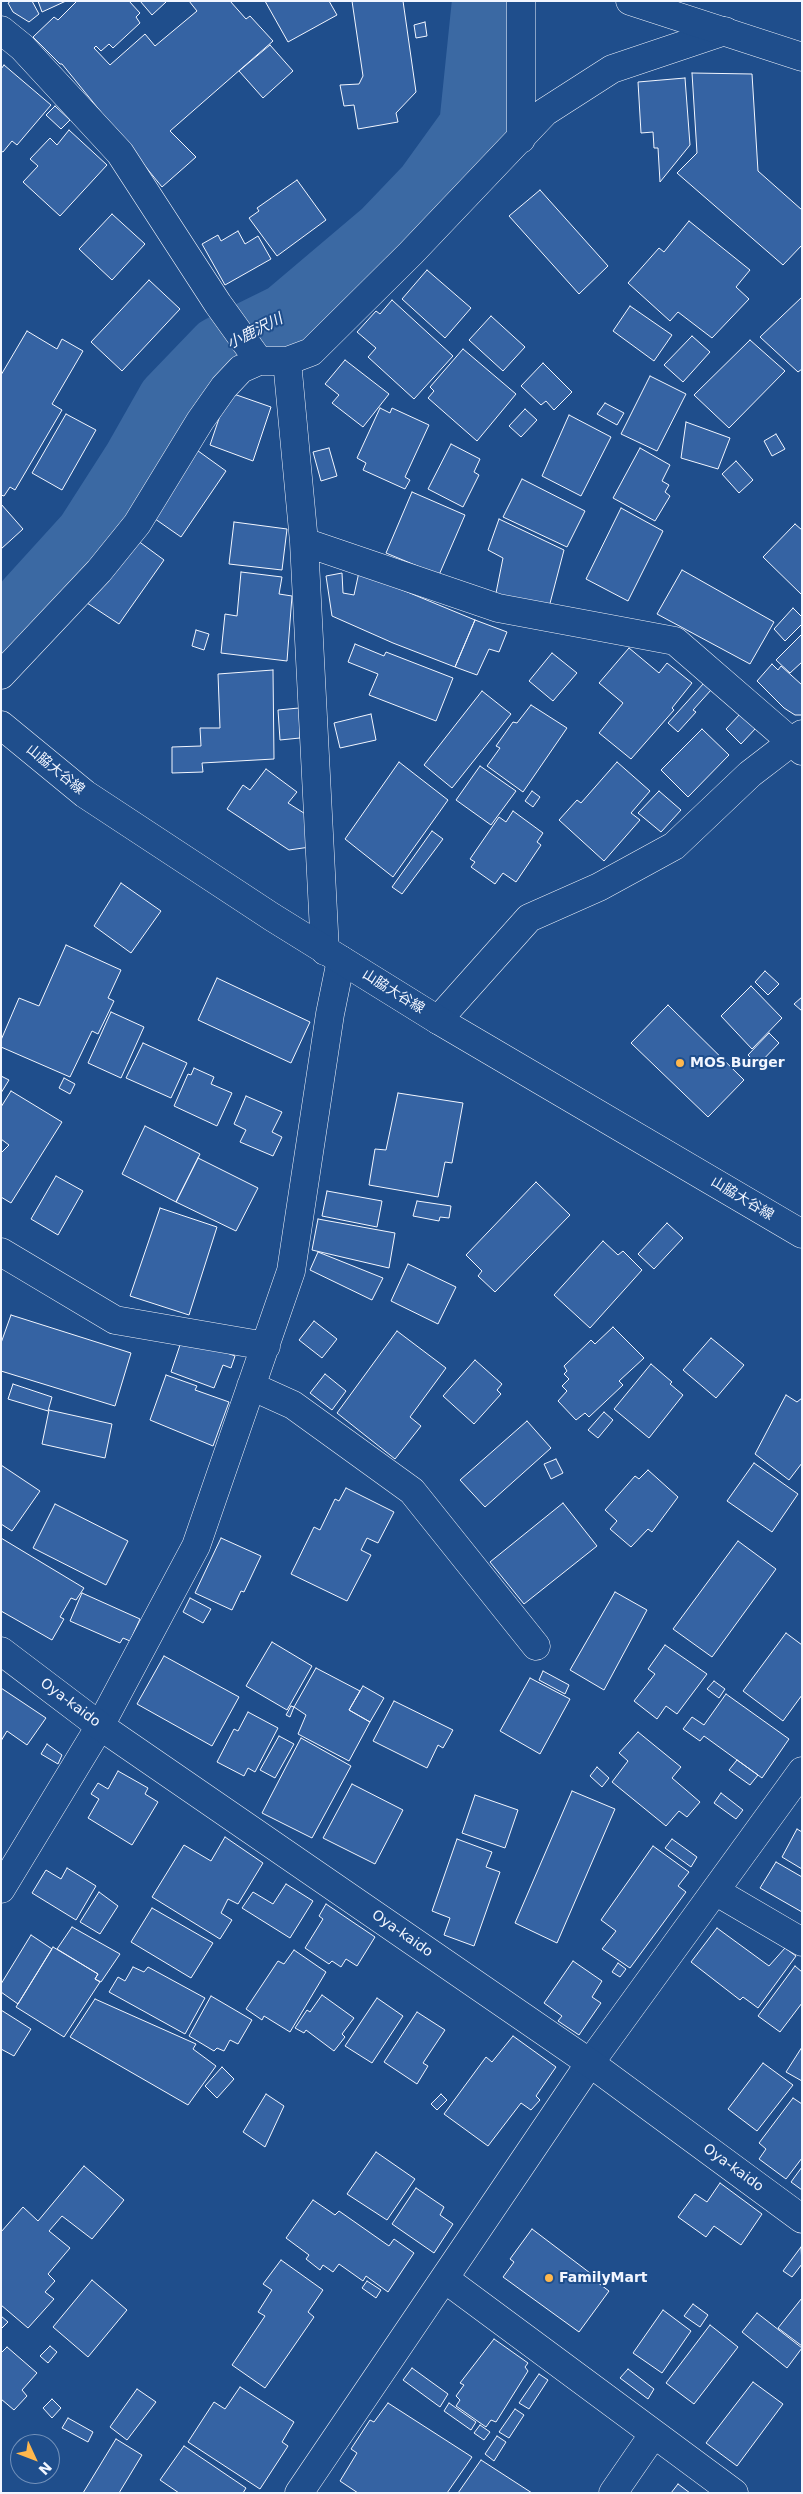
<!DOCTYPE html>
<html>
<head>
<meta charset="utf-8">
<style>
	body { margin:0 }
	#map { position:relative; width:803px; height:2494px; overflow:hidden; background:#1f4e8c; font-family:"DejaVu Sans",sans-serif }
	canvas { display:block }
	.frame { position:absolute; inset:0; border:2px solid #f2f6ff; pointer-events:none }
	.north { position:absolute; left:10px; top:2434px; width:50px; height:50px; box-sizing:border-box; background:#1f4e8c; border:1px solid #7391ba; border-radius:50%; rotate:133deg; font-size:14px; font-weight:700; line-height:20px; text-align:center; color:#f2f6ff }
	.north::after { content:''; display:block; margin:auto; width:18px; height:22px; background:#ffb74d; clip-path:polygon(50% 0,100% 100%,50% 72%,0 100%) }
</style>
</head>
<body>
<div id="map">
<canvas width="803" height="2494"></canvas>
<div class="frame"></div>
<div class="north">N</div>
</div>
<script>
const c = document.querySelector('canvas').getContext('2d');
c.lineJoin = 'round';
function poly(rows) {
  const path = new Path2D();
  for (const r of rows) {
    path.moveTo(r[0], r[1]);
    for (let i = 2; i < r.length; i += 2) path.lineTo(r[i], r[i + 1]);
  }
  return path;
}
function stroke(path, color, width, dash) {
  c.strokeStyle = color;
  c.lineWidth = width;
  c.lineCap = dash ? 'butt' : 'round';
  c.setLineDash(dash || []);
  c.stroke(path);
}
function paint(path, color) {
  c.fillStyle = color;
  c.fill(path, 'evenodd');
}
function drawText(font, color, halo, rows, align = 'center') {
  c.font = font + ' "DejaVu Sans","Noto Sans JP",sans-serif';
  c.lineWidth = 4;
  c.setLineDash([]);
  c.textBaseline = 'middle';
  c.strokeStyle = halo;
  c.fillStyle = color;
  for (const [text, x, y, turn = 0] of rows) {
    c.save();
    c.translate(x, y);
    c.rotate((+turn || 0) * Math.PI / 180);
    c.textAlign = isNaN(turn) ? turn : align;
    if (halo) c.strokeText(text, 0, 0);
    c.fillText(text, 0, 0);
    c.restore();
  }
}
stroke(poly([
	[1,633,89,536,137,461,171,401,220,350,287,317,385,234,429,188,473,127,486,1]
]), '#3b69a3', 68);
const building = poly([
	[11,1,32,1,39,14,29,22,13,12,8,3,11,1],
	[38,1,66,1,42,12,38,1],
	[77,1,129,1,140,13,136,17,140,23,113,48,109,44,101,51,96,46,94,48,110,65,145,34,155,46,197,11,189,1,230,1,246,19,250,16,273,41,170,131,196,157,162,187,62,64,60,64,33,37,54,17,58,20,77,1],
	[140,1,165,1,166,2,152,15,140,1],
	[265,1,329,1,337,15,288,42,265,1],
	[352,1,403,1,416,92,396,113,398,122,358,129,354,105,344,106,340,85,359,84,363,76,352,1],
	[425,22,427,36,416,38,414,25,425,22],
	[270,45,293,71,263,98,239,71,270,45],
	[4,65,51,105,17,145,12,141,3,152,1,151,1,69,4,65],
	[692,73,752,74,758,171,802,210,802,245,783,265,677,173,697,153,692,73],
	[685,78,690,145,660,182,658,148,654,148,653,132,641,133,638,82,685,78],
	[55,106,70,120,61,129,46,115,55,106],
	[69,130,107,165,60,216,23,182,38,166,30,159,50,138,57,145,69,130],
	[297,180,326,220,277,256,249,218,259,211,257,208,297,180],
	[540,190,608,266,579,294,509,216,540,190],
	[112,214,145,244,112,280,79,249,112,214],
	[689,221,750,270,736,287,749,299,712,338,678,312,670,321,628,283,659,248,664,252,689,221],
	[238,231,245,244,258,236,271,259,225,285,202,244,218,235,221,241,238,231],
	[427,270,471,308,445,338,402,299,427,270],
	[149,280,180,309,122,371,91,342,149,280],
	[802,297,802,369,798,372,760,337,802,297],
	[392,300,453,356,414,399,368,357,376,348,357,332,376,311,380,314,392,300],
	[630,306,672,335,654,361,613,331,630,306],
	[491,316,525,347,503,371,469,340,491,316],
	[27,331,57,349,62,339,83,351,52,404,62,410,15,490,10,487,4,496,1,495,1,375,27,331],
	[692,336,710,352,683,382,664,365,692,336],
	[750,340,785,371,729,428,694,395,750,340],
	[463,349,516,394,477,441,428,398,434,391,430,387,463,349],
	[345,360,389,394,363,427,332,403,339,395,325,384,345,360],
	[543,363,572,392,554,410,546,401,541,405,521,386,543,363],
	[650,376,686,394,657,451,621,434,650,376],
	[228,392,271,407,253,461,210,445,228,392],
	[605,403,624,413,617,425,597,414,605,403],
	[380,408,390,413,392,408,429,425,405,477,410,480,405,489,363,470,366,463,357,458,380,408],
	[525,409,537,420,521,437,509,426,525,409],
	[66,414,96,430,62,490,32,473,66,414],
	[569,415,611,437,581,496,542,476,569,415],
	[686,422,730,438,718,469,681,458,686,422],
	[776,434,785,449,772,456,764,441,776,434],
	[451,444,480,459,474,472,479,475,463,507,428,489,451,444],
	[194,448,226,471,181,537,148,514,194,448],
	[329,448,337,476,321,481,313,452,329,448],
	[640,448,670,465,662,481,669,485,665,492,670,496,655,521,613,498,640,448],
	[736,461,753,480,739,493,722,474,736,461],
	[522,479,585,511,567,547,503,517,522,479],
	[412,492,465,515,439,575,386,553,412,492],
	[1,504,23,529,1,549,1,504],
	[621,508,663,531,628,601,586,579,621,508],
	[499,519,564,550,548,611,495,598,503,558,488,550,499,519],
	[234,522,287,529,282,570,229,564,234,522],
	[795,524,802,530,802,595,763,557,795,524],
	[130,535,164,560,119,624,84,601,130,535],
	[682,570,774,622,750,664,657,614,682,570],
	[241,572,282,577,279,594,292,596,287,661,221,653,225,614,237,616,241,572],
	[359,572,475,620,455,667,393,643,332,616,326,576,342,573,343,593,354,595,359,572],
	[793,608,802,617,802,624,785,641,774,629,793,608],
	[475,620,507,632,499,652,489,649,477,675,455,667,475,620],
	[196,630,209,634,204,650,192,646,196,630],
	[802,634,802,662,790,673,776,660,802,634],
	[355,644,384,656,386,652,453,678,436,721,369,695,378,674,348,662,355,644],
	[629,648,659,673,667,663,692,683,672,708,674,710,631,759,599,733,623,703,599,683,629,648],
	[552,653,577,673,553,701,529,681,552,653],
	[772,664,778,670,781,666,802,685,802,715,795,715,784,708,757,681,772,664],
	[273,670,274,759,202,763,203,772,172,773,172,747,201,746,200,728,220,728,218,674,273,670],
	[704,683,711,690,693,710,696,712,678,732,668,723,704,683],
	[482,691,511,714,452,788,424,765,482,691],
	[531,705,567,728,523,792,487,766,500,748,496,746,513,722,517,723,531,705],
	[299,708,300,738,280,740,278,710,299,708],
	[741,713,756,728,741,744,726,729,741,713],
	[371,714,376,740,340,748,334,723,371,714],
	[702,729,729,755,688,797,661,770,702,729],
	[399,762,448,800,393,877,345,839,399,762],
	[617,762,650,791,631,813,640,820,604,861,559,820,577,800,581,803,617,762],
	[480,766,516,791,491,825,456,800,480,766],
	[266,769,297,792,288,803,307,815,310,847,289,850,227,809,243,785,250,790,266,769],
	[532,791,540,797,533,807,525,801,532,791],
	[659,791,681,810,661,832,638,813,659,791],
	[513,811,543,833,537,842,541,845,516,882,503,873,495,884,471,867,475,862,470,859,499,817,506,822,513,811],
	[432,831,443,839,402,894,392,887,432,831],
	[121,883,161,911,131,953,94,926,121,883],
	[66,945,121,970,108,998,114,1001,98,1034,92,1031,70,1077,1,1047,1,1040,19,998,39,1006,66,945],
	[765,971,779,984,768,995,755,982,765,971],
	[217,978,310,1022,291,1063,198,1020,217,978],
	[751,986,782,1018,752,1049,721,1016,751,986],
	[802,997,802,1011,794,1004,802,997],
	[668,1005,744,1080,708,1117,631,1043,668,1005],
	[111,1012,144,1027,121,1078,88,1063,111,1012],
	[769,1033,779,1043,758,1065,748,1055,769,1033],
	[143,1043,187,1063,171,1098,126,1078,143,1043],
	[194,1068,214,1077,211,1084,232,1093,217,1126,174,1106,188,1074,191,1075,194,1068],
	[1,1076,9,1080,1,1093,1,1076],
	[64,1078,75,1084,70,1094,59,1088,64,1078],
	[11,1091,62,1122,11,1203,1,1197,1,1153,9,1145,1,1139,1,1107,11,1091],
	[398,1093,463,1103,452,1163,445,1162,438,1197,369,1185,375,1149,386,1150,398,1093],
	[246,1096,282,1112,272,1132,282,1137,273,1156,240,1142,246,1130,234,1124,246,1096],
	[145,1126,200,1154,176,1202,122,1174,145,1126],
	[198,1158,258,1188,236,1231,176,1202,198,1158],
	[56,1176,83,1191,58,1235,31,1219,56,1176],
	[536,1182,570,1215,495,1292,478,1276,482,1271,466,1255,536,1182],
	[327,1191,382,1201,377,1227,322,1216,327,1191],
	[417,1201,451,1206,449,1218,440,1217,439,1221,413,1216,417,1201],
	[160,1208,217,1227,189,1315,130,1296,160,1208],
	[318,1219,395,1233,389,1268,312,1250,318,1219],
	[667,1223,683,1238,654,1269,638,1254,667,1223],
	[603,1241,618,1255,623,1251,642,1270,590,1328,554,1295,603,1241],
	[318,1252,383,1278,372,1300,310,1270,318,1252],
	[408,1264,456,1287,438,1324,391,1301,408,1264],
	[11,1315,131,1353,115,1406,1,1371,1,1343,11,1315],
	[314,1321,337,1339,322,1358,299,1340,314,1321],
	[613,1327,644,1358,619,1381,623,1385,589,1417,585,1413,576,1420,558,1401,567,1391,562,1386,569,1379,564,1374,567,1371,564,1366,591,1340,595,1344,613,1327],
	[397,1331,446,1368,410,1417,421,1426,395,1459,337,1413,397,1331],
	[183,1336,235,1356,231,1368,223,1365,214,1388,171,1372,183,1336],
	[711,1338,744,1365,716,1398,683,1370,711,1338],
	[475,1360,502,1384,497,1390,501,1394,474,1424,443,1396,475,1360],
	[651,1364,672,1382,670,1384,683,1395,649,1438,614,1409,651,1364],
	[325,1374,346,1391,332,1410,310,1393,325,1374],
	[166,1375,197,1386,195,1390,198,1391,229,1402,213,1446,150,1420,166,1375],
	[13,1384,52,1397,48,1411,8,1399,13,1384],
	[786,1395,797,1402,802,1398,802,1463,789,1480,755,1454,786,1395],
	[49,1410,112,1424,105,1458,42,1444,49,1410],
	[604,1412,613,1420,598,1438,588,1430,604,1412],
	[527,1421,551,1448,485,1507,460,1480,527,1421],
	[556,1459,563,1473,551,1479,544,1464,556,1459],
	[754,1463,798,1494,772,1532,727,1501,754,1463],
	[1,1465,40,1491,12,1531,1,1524,1,1465],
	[648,1470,678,1497,652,1532,648,1529,631,1547,610,1529,617,1521,605,1510,635,1476,639,1479,648,1470],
	[346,1488,394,1512,378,1543,367,1538,361,1550,371,1555,347,1601,291,1574,314,1527,320,1530,335,1499,339,1501,346,1488],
	[563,1503,597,1546,524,1604,490,1562,563,1503],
	[55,1504,128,1541,106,1585,33,1548,55,1504],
	[1,1538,84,1588,76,1600,71,1598,60,1617,64,1619,52,1640,1,1611,1,1538],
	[221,1538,261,1556,244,1592,241,1591,232,1610,195,1593,221,1538],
	[738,1541,776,1569,712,1657,673,1629,738,1541],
	[615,1592,647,1610,604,1690,570,1670,615,1592],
	[82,1593,140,1619,130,1641,123,1638,120,1643,70,1621,82,1593],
	[190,1598,211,1609,203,1623,183,1612,190,1598],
	[786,1633,802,1645,802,1695,783,1721,743,1691,786,1633],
	[272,1642,312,1666,287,1710,246,1686,272,1642],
	[665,1645,707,1674,677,1714,666,1706,657,1719,634,1701,655,1674,648,1669,665,1645],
	[164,1656,239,1697,212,1746,137,1704,164,1656],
	[316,1668,360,1691,349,1710,370,1722,349,1761,298,1734,306,1715,294,1707,316,1668],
	[543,1671,569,1685,565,1694,539,1680,543,1671],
	[530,1678,570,1699,540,1754,500,1731,530,1678],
	[714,1681,725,1689,719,1698,707,1689,714,1681],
	[363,1686,384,1698,370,1722,349,1710,363,1686],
	[1,1688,46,1718,27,1745,7,1731,1,1741,1,1688],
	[726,1694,789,1739,762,1778,704,1736,700,1741,683,1729,692,1717,704,1725,726,1694],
	[394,1701,453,1730,443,1748,438,1745,427,1768,373,1741,394,1701],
	[291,1706,294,1707,290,1717,286,1715,291,1706],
	[248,1712,278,1728,255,1772,248,1768,244,1776,217,1762,234,1729,238,1731,248,1712],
	[638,1732,681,1767,672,1778,700,1802,687,1817,679,1811,666,1826,612,1782,628,1761,619,1753,638,1732],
	[279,1736,294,1744,275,1778,260,1770,279,1736],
	[301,1738,351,1766,312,1838,262,1813,301,1738],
	[47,1744,62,1755,58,1764,41,1754,47,1744],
	[737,1760,758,1775,750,1785,729,1770,737,1760],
	[597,1767,609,1778,602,1787,590,1776,597,1767],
	[118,1771,148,1788,145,1794,158,1802,132,1845,88,1818,99,1799,91,1794,98,1783,108,1789,118,1771],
	[352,1784,403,1810,375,1864,323,1838,352,1784],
	[572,1791,615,1809,557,1943,515,1923,572,1791],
	[721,1793,743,1810,736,1819,714,1803,721,1793],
	[475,1795,518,1810,505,1848,462,1833,475,1795],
	[797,1829,802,1832,802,1869,782,1857,797,1829],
	[225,1837,263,1863,238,1904,228,1899,221,1913,232,1920,220,1939,152,1897,184,1845,211,1861,225,1837],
	[457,1839,492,1852,486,1867,500,1872,474,1946,444,1935,450,1918,432,1911,457,1839],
	[672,1839,697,1857,691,1867,665,1848,672,1839],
	[653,1846,689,1872,678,1886,686,1892,630,1968,602,1949,616,1931,601,1920,653,1846],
	[776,1862,802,1877,802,1912,760,1888,776,1862],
	[67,1868,96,1886,76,1920,32,1893,46,1870,61,1879,67,1868],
	[286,1884,313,1901,290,1938,242,1908,253,1892,273,1904,286,1884],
	[99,1892,118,1906,100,1934,80,1922,99,1892],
	[326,1904,375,1937,357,1966,346,1959,341,1967,332,1961,329,1964,305,1948,323,1919,319,1916,326,1904],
	[152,1908,213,1943,191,1978,131,1942,152,1908],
	[72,1927,120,1954,101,1982,95,1979,98,1974,57,1949,72,1927],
	[717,1928,769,1966,785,1948,796,1956,758,2008,743,1997,740,2000,691,1962,717,1928],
	[31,1935,52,1949,18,2004,1,1992,1,1984,31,1935],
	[53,1947,98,1974,95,1979,100,1982,64,2037,16,2007,53,1947],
	[294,1950,326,1972,290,2032,264,2016,262,2020,246,2009,278,1961,284,1964,294,1950],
	[573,1961,602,1981,592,1997,601,2003,579,2035,558,2021,562,2016,544,2003,573,1961],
	[618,1963,626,1969,620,1977,612,1972,618,1963],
	[795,1966,802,1972,802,2003,780,2032,758,2016,795,1966],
	[133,1967,144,1972,148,1967,205,1998,185,2034,109,1992,118,1977,125,1981,133,1967],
	[322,1995,354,2018,342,2034,345,2037,334,2051,306,2030,304,2033,295,2028,307,2010,310,2012,322,1995],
	[211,1996,252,2020,238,2044,230,2040,224,2051,217,2048,214,2051,189,2036,211,1996],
	[377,1998,403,2016,372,2063,345,2046,377,1998],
	[95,1999,196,2044,193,2049,216,2066,188,2105,70,2037,95,1999],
	[1,2010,31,2029,14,2056,1,2049,1,2010],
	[417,2012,445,2030,423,2063,428,2066,417,2084,384,2062,417,2012],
	[513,2036,556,2067,536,2096,540,2100,531,2110,521,2103,488,2146,444,2114,486,2057,492,2062,513,2036],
	[802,2047,802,2081,786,2072,802,2047],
	[763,2063,793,2085,757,2131,728,2109,763,2063],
	[222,2067,234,2079,217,2098,205,2086,222,2067],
	[266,2094,284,2106,265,2147,243,2132,266,2094],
	[441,2094,447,2100,437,2110,431,2104,441,2094],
	[793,2098,802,2104,802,2158,786,2179,759,2159,766,2149,759,2143,793,2098],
	[376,2152,415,2179,387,2220,347,2194,376,2152],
	[84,2166,124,2200,92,2239,62,2216,49,2231,70,2248,48,2274,55,2281,45,2292,54,2299,28,2328,1,2305,1,2232,23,2207,38,2221,84,2166],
	[802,2167,802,2190,791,2182,802,2167],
	[720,2183,762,2214,741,2245,714,2226,706,2237,678,2217,695,2194,707,2202,720,2183],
	[416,2188,444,2207,440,2215,453,2224,434,2253,392,2224,416,2188],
	[313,2200,335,2215,339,2211,389,2246,394,2239,414,2253,388,2292,366,2276,363,2281,339,2264,333,2272,323,2265,320,2270,306,2259,309,2255,286,2238,313,2200],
	[532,2229,594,2276,593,2279,609,2291,579,2332,503,2277,514,2262,510,2259,532,2229],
	[801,2247,802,2264,792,2277,783,2271,801,2247],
	[281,2260,323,2290,308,2312,314,2317,265,2388,232,2365,265,2316,258,2312,272,2290,263,2284,281,2260],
	[92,2280,127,2310,88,2357,53,2327,92,2280],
	[367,2281,381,2290,376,2298,362,2288,367,2281],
	[802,2298,802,2346,778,2328,802,2298],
	[693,2304,708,2315,700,2327,684,2316,693,2304],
	[663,2310,691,2331,662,2373,633,2353,663,2310],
	[757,2313,802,2348,787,2368,742,2332,757,2313],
	[1,2316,8,2322,1,2329,1,2316],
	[710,2325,738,2347,694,2404,666,2383,710,2325],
	[494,2339,528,2363,525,2367,528,2371,496,2422,491,2420,486,2427,456,2406,460,2400,456,2396,464,2385,460,2383,494,2339],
	[50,2346,57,2352,48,2363,40,2356,50,2346],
	[7,2347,37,2373,22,2390,27,2396,14,2410,1,2399,1,2353,7,2347],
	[412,2368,448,2394,440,2407,403,2380,412,2368],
	[628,2369,654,2389,648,2399,620,2378,628,2369],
	[539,2374,548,2380,529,2409,519,2403,539,2374],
	[753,2382,783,2404,737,2466,706,2443,753,2382],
	[240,2387,294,2422,282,2442,288,2446,260,2489,188,2442,214,2402,225,2409,240,2387],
	[137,2389,156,2402,127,2440,110,2427,137,2389],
	[52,2399,61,2408,52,2418,43,2408,52,2399],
	[388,2403,472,2457,447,2493,358,2493,340,2481,357,2453,351,2449,370,2420,374,2422,388,2403],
	[449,2403,476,2422,471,2430,444,2411,449,2403],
	[515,2409,524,2415,509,2438,499,2432,515,2409],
	[68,2418,93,2432,88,2442,62,2428,68,2418],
	[480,2425,490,2432,484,2440,474,2433,480,2425],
	[497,2436,506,2442,494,2461,485,2454,497,2436],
	[116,2439,142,2455,119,2493,83,2493,116,2439],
	[184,2446,246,2488,243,2493,179,2493,160,2480,184,2446],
	[481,2460,532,2493,458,2493,481,2460],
	[678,2484,690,2493,671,2493,678,2484]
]);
paint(building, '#3563a3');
stroke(building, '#f2f6ff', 1);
const street = poly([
	[1,30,22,47,120,153,218,304,259,361],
	[521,139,521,1],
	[287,361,304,542,325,951],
	[304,542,498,608,675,641,802,751],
	[1,675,99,571,137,524,200,421,224,387,241,369,259,361,287,361,311,352,411,253,545,112,612,69,725,31],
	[438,1020,529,918,599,887,674,846,750,774,802,734],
	[1,1252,115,1320,266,1346],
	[251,1386,293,1405,412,1491,536,1646],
	[1,1889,100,1726,196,1546,291,1271,330,1014,341,960],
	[715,1891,802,1942],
	[445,2279,734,2493],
	[299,2493,590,2063,802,1771],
	[613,2493,653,2435]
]);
const secondary = poly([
	[630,1,802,57],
	[1,1651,100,1726,590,2063,802,2219]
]);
const primary = poly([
	[1,725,85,794,272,917,438,1020,802,1234]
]);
stroke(street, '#f2f6ff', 29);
stroke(secondary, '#f2f6ff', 29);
stroke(primary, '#f2f6ff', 29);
stroke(street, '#1f4e8c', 28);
stroke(secondary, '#1f4e8c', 28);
stroke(primary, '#1f4e8c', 28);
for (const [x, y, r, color] of [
	[680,1063,5,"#ffb74d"],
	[549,2278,5,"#ffb74d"]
]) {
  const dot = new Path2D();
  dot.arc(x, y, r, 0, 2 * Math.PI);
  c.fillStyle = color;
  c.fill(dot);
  stroke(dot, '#1f4e8c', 2);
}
drawText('14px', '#f2f6ff', '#1f4e8c', [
	["山脇大谷線",55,770,39],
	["山脇大谷線",393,992,32],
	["山脇大谷線",742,1199,31],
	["Oya-kaido",70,1703,37],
	["Oya-kaido",402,1934,35],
	["Oya-kaido",733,2168,36]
]);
drawText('bold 14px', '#f2f6ff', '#1f4e8c', [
	["MOS Burger",690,1063],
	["FamilyMart",559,2278]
], 'left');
drawText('italic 15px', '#f2f6ff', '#1f4e8c', [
	["小鹿沢川",255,332,-27]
]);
</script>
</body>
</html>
